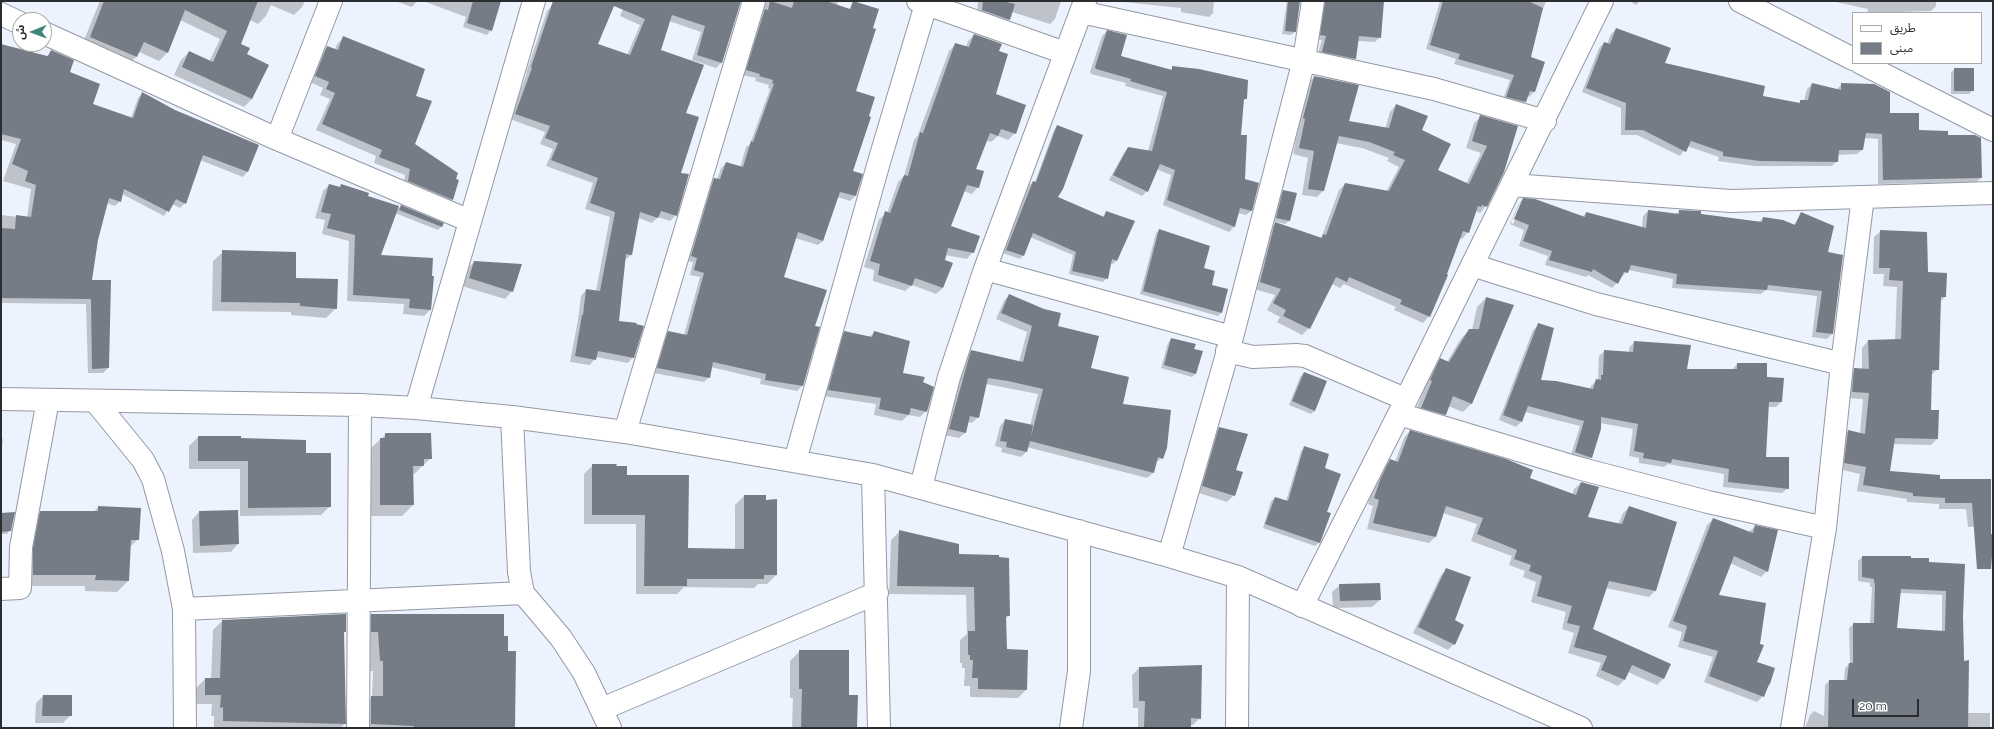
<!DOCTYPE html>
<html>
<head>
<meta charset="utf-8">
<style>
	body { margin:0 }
	#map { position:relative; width:1994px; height:729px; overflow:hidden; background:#edf3fe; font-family:Raleway,"Noto Sans Arabic",sans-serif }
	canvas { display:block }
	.frame { position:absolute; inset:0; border:2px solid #2a2c30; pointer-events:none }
	.legend { position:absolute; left:1852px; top:12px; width:130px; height:52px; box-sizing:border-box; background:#fff; border:1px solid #aaabac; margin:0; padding:5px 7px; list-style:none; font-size:12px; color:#2a2c30 }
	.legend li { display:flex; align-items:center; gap:8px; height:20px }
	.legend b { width:20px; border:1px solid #aaabac }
	.north { position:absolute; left:12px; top:12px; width:40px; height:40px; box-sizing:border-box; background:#fff; border:1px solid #aaabac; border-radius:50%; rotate:269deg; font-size:11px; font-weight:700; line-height:16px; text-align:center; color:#2a2c30 }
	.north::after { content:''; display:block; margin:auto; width:14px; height:18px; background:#40867d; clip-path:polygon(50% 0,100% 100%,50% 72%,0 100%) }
	.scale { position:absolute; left:1852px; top:699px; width:67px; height:18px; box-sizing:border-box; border:2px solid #2a2c30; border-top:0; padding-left:5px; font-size:12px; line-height:14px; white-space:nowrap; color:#2a2c30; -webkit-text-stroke:3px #fff; paint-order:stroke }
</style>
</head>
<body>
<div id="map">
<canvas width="1994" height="729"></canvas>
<div class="frame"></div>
<ul class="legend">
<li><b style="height:5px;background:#fff"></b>طريق</li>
<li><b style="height:11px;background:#767c85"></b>مبنى</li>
</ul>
<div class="north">ش</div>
<div class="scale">20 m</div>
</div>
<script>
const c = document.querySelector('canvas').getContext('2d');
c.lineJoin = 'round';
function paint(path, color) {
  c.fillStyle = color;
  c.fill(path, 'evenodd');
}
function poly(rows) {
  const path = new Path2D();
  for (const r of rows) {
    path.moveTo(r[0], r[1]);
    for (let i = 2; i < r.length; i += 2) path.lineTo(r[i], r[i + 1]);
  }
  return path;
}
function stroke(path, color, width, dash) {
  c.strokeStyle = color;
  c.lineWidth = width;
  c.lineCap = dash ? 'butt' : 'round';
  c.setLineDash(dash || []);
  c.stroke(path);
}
paint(poly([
	[100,1,305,1,302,7,294,15,271,5,266,16,258,24,250,20,240,45,246,55,268,65,252,99,244,107,174,75,181,60,189,52,209,62,220,39,180,20,167,53,159,61,139,52,136,57,128,65,82,45],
	[395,1,417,1,412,7],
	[423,1,500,1,491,30,487,35,463,27,466,17],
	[626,1,740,1,722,62,716,68,692,60,701,32,669,21,659,51,685,114,676,215,670,221,658,217,652,223,638,218,632,254,625,260,618,322,633,357,628,363,596,357,590,365,570,362,578,320,581,296,586,290,596,291,610,217,585,209,593,183,546,166,553,149,540,144,545,132,510,119,527,73,526,73,547,11,552,5,597,44,627,55,640,25,620,16],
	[764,1,838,1,813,91,851,172,861,175,855,196,850,201,838,197,823,241,818,245,795,238,782,278,814,327,802,386,797,391,760,384,761,379,711,367,709,377,704,382,653,373,664,337,669,332,684,335,700,277,690,275,693,262,687,261,709,184,714,179,717,180,721,168,726,163,740,168,746,147,750,144,770,89,768,88,769,85,755,81,756,78,742,75],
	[978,1,1061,1,1055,19,1050,24,1012,12,1009,20,1004,25,977,15],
	[1125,1,1214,1,1213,13,1209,17,1181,12,1181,8,1124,2],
	[1287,1,1299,1,1295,32,1291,35,1282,34],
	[1323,1,1383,1,1380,37,1375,42,1358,41,1355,59,1350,64,1317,56,1322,40,1316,40],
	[1440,1,1546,1,1539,20,1530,58,1544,63,1534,92,1529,97,1527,96,1525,102,1520,107,1502,102,1510,80,1454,64,1456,59,1426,49],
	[1629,1,1636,1,1639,2,1636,5],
	[1831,1,1936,1,1936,6,1931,11,1868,13,1868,9],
	[1616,29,1664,64,1762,96,1798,104,1801,101,1804,101,1807,89,1812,84,1836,90,1842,84,1918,131,1947,136,1981,178,1976,182,1878,184,1878,139,1864,138,1862,150,1857,154,1838,155,1837,161,1832,166,1754,166,1718,161,1719,157,1687,146,1680,156,1637,135,1621,135,1621,108,1582,92,1599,48,1604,43,1607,44,1611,34],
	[1107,31,1119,56,1170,70,1173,67,1246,98,1242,102,1240,136,1244,180,1251,211,1246,215,1238,213,1234,227,1229,232,1163,205,1171,175,1156,169,1147,191,1142,196,1109,180,1124,153,1129,148,1148,151,1163,96,1125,86,1126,83,1091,74,1090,72,1102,36],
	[974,35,998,52,995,94,1015,133,1008,140,998,136,991,142,986,140,974,169,978,187,972,194,963,191,950,226,973,252,967,259,945,255,943,288,936,294,912,285,905,291,873,281,874,270,864,267,879,219,887,213,898,182,904,176,914,140,918,135,949,51,956,44,966,47,968,41],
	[343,38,414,145,458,180,452,200,446,206,403,187,405,175,374,163,376,156,316,130,330,99,320,95,323,88,310,82,321,53,327,47,335,50,337,44],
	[1,45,47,56,52,51,92,105,131,118,138,98,142,94,175,111,258,145,247,172,243,177,200,160,185,203,180,208,172,204,164,216,122,194,120,201,115,206,107,203,97,240,91,281,108,368,103,373,88,373,86,304,1,303,1,215,27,218,31,189,3,181,16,144,1,140],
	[1955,69,1973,90,1969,94,1951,94,1951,72],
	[1315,77,1348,122,1385,129,1390,112,1396,105,1421,130,1437,171,1466,184,1481,153,1466,148,1474,123,1481,117,1517,127,1486,206,1480,213,1476,211,1468,232,1462,239,1459,238,1429,316,1423,323,1394,310,1396,307,1344,284,1340,288,1332,284,1309,328,1302,335,1277,322,1280,317,1267,310,1275,295,1254,289,1269,230,1275,224,1319,239,1322,236,1339,190,1345,184,1386,192,1399,167,1387,161,1389,158,1362,148,1336,143,1323,191,1317,197,1302,195,1308,158,1293,154,1299,125,1297,125,1308,83],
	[1057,126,1057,198,1102,218,1106,212,1134,221,1116,261,1113,264,1110,263,1107,278,1103,282,1069,274,1073,255,1030,237,1023,255,1020,259,1003,253,1029,185,1033,182,1035,182,1054,130],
	[329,185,339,188,342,185,395,212,401,206,442,226,438,230,395,213,380,256,430,310,424,316,403,314,404,304,347,301,349,241,322,234,325,220,315,218,323,191],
	[1284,191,1296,194,1289,221,1285,224,1273,221,1280,194],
	[1523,199,1582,217,1586,213,1642,228,1643,216,1648,211,1676,214,1679,211,1759,222,1763,218,1793,226,1802,213,1827,253,1842,256,1832,334,1827,339,1812,337,1817,296,1766,290,1761,294,1672,288,1673,279,1628,270,1612,288,1588,275,1586,277,1545,265,1548,256,1519,246,1524,230,1510,224,1518,205],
	[1520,203,1522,203,1513,224,1511,223],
	[1159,230,1202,269,1221,313,1218,316,1140,294,1156,233],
	[1881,231,1927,273,1945,297,1940,302,1938,369,1930,376,1930,411,1937,439,1931,445,1893,444,1889,472,1939,480,1990,480,1983,526,1968,527,1966,509,1939,509,1939,504,1907,502,1907,499,1857,491,1860,474,1838,469,1842,438,1848,431,1860,434,1863,399,1846,398,1848,375,1855,369,1862,370,1862,348,1868,341,1895,340,1897,287,1883,286,1884,274,1873,274,1874,237],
	[223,252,295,279,336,308,326,318,291,315,291,312,212,311,213,261],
	[474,262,512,291,505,299,462,286,467,269],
	[1009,295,1057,326,1089,369,1122,405,1162,458,1155,463,1153,473,1147,478,1027,447,1026,452,1021,457,1001,452,1002,448,995,446,1000,426,1005,420,1030,426,1038,394,1002,387,986,384,978,417,972,423,968,422,965,433,959,438,944,435,966,356,972,351,1019,362,1027,332,996,319,1004,301],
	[1486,298,1472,403,1463,412,1448,406,1445,415,1436,424,1413,417,1424,390,1421,389,1431,369,1441,359,1447,362,1460,340,1469,330,1472,330,1477,307],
	[1539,325,1540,381,1590,390,1591,386,1598,379,1599,356,1605,351,1629,352,1629,348,1634,342,1685,370,1732,370,1737,364,1766,378,1781,402,1776,407,1767,407,1765,458,1788,488,1782,493,1723,487,1724,474,1668,464,1664,467,1639,463,1639,458,1629,456,1633,429,1600,423,1591,457,1586,462,1570,458,1580,426,1525,412,1521,422,1516,427,1499,420,1533,330],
	[845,333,869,337,874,333,902,374,921,383,926,411,920,417,908,415,902,421,874,415,876,404,823,396,839,338],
	[1171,339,1193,350,1195,374,1192,377,1161,368,1168,343],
	[1304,373,1315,411,1311,414,1289,405,1300,377],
	[1219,428,1235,471,1234,495,1227,502,1196,492,1212,435],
	[1410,431,1572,495,1574,489,1581,483,1587,517,1618,525,1623,513,1629,507,1655,591,1649,597,1606,588,1592,629,1664,678,1657,685,1628,672,1624,680,1618,686,1596,676,1601,663,1568,653,1574,633,1562,629,1566,612,1531,602,1536,582,1523,577,1525,571,1509,565,1512,556,1471,541,1477,524,1443,513,1435,537,1429,543,1367,529,1373,506,1368,504,1373,488,1384,467,1390,461,1395,462,1404,438],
	[386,434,431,458,412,476,413,505,402,516,369,516,369,450],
	[198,437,240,439,305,454,330,506,321,515,240,516,240,469,189,469,189,446],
	[1,439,3,439,1,455],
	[1305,448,1324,469,1326,512,1330,514,1319,543,1315,546,1263,528,1271,501,1275,498,1286,501,1301,451],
	[593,465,615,467,626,476,687,549,735,549,735,505,744,496,776,575,767,584,758,584,754,588,684,587,677,594,636,594,636,524,584,524,584,474],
	[98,507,138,539,129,548,128,581,117,592,85,591,85,586,22,586,30,523,41,512,94,512],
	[237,511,238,544,231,552,193,553,192,520,199,512],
	[1,514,10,530,7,534,1,534],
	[1713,519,1749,532,1755,526,1767,571,1761,577,1730,563,1718,596,1770,684,1763,696,1757,702,1704,682,1713,657,1678,647,1682,632,1668,627,1707,525],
	[899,532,958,555,1009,615,1005,620,1006,650,1026,690,1018,698,970,697,970,686,964,686,965,668,962,668,962,663,960,663,960,640,967,634,966,595,889,594,891,540],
	[1862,557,1910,557,1910,559,1928,563,1962,616,1967,713,1990,713,1990,728,1805,728,1810,715,1814,711,1824,716,1825,685,1829,681,1844,681,1845,668,1850,663,1849,628,1854,624,1870,624,1872,587,1870,587,1870,583,1858,581,1858,561],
	[1900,593,1942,595,1942,632,1896,629],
	[1447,569,1453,621,1454,644,1448,650,1413,633,1441,575],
	[1340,585,1380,600,1372,607,1333,608,1332,592],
	[372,615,503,637,513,728,360,728,360,708,372,697,373,671,369,671,361,626],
	[222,621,345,631,343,633,345,724,340,728,214,728,214,716,211,716,212,704,196,704,196,688,205,679,211,679,213,630],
	[800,651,848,696,856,728,792,728,793,698,790,698,790,661],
	[1201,666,1200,718,1193,725,1190,725,1189,728,1138,728,1138,708,1133,708,1132,675,1139,668],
	[43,696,71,715,63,723,35,723,36,703]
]), '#0003');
paint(poly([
	[104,1,258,1,241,44,250,48,247,54,269,65,252,99,182,67,189,51,213,62,227,31,185,10,168,53,144,42,137,57,90,37],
	[473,1,501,1,492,31,467,23],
	[553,1,741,1,722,63,697,55,705,26,672,15,661,50,704,65,686,113,699,117,681,173,689,174,677,216,661,211,658,218,640,212,632,255,626,254,619,321,637,323,636,324,644,326,634,358,598,351,596,360,575,356,582,315,583,315,586,289,600,291,615,212,590,203,598,178,551,160,558,143,545,138,550,126,515,114,532,68,531,67],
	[614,6,645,19,630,55,598,44],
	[770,1,792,8,794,1,826,1,850,9,853,1,879,9,873,28,876,29,856,91,875,97,869,116,871,117,853,171,863,174,856,196,840,192,823,241,798,232,784,277,827,290,815,326,820,327,803,386,765,380,766,374,713,362,710,378,657,368,668,331,687,335,704,273,694,270,697,258,691,256,714,178,720,179,726,162,743,167,751,141,753,142,774,84,772,83,773,80,759,76,760,74,746,70,765,9,768,10],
	[983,1,1002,1,1015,4,1010,20,982,10],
	[1288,1,1300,1,1296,32,1285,31],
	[1325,1,1384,1,1381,38,1359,36,1356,59,1322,52,1326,36,1320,35],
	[1443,1,1528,1,1543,8,1531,57,1545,62,1535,92,1530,91,1526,102,1506,97,1514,75,1458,59,1460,54,1430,45],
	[1616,28,1671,48,1665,63,1765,86,1763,96,1800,103,1800,100,1808,100,1812,83,1841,90,1841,83,1874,84,1890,92,1890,113,1919,113,1919,130,1948,131,1948,135,1975,135,1981,138,1982,178,1883,180,1882,134,1866,133,1863,150,1839,150,1838,162,1760,161,1723,156,1723,152,1691,141,1686,152,1643,130,1625,130,1626,103,1586,88,1604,42,1610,44],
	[1107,30,1127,35,1121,56,1172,70,1172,66,1199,69,1248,80,1247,99,1244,99,1241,135,1247,135,1245,179,1259,183,1252,211,1240,208,1235,227,1167,200,1175,170,1160,164,1148,192,1113,175,1128,147,1152,151,1167,92,1130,81,1131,79,1096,69,1095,67],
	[974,34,1002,44,999,51,1008,54,996,94,1026,105,1016,134,1001,129,998,136,990,133,976,169,984,171,979,188,967,185,951,226,980,236,974,253,948,248,945,260,953,263,943,288,915,278,912,286,878,275,880,264,870,261,885,211,890,213,904,175,908,176,920,132,923,133,955,43,969,47],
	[343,36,425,69,416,96,432,101,415,144,458,173,456,179,459,180,453,200,408,181,410,169,379,157,382,150,322,124,335,93,326,89,329,82,315,76,327,46,338,50],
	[1,44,47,56,48,56,51,50,74,60,70,72,100,84,93,104,133,118,142,92,175,110,259,145,248,172,203,155,186,204,176,199,169,212,124,189,121,202,109,198,98,240,92,280,111,280,109,368,92,369,91,299,1,298,2,228,15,229,16,215,31,217,36,185,25,181,28,171,12,164,21,139,1,134],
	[1954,68,1974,68,1974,91,1954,91],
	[1314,76,1359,85,1349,121,1389,128,1396,104,1428,116,1422,130,1451,144,1438,170,1469,184,1487,146,1472,141,1480,115,1518,126,1504,172,1487,207,1482,205,1481,207,1478,206,1469,233,1463,231,1447,274,1448,275,1430,317,1400,304,1402,300,1349,277,1347,282,1336,277,1310,329,1283,316,1286,310,1273,303,1281,289,1260,282,1275,222,1322,238,1323,234,1326,235,1345,183,1389,191,1405,160,1393,155,1395,152,1369,142,1339,136,1324,191,1308,189,1314,151,1299,148,1305,119,1303,118],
	[1057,125,1083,135,1063,189,1058,197,1104,217,1106,211,1135,221,1117,261,1112,259,1108,279,1072,271,1076,252,1033,233,1024,256,1006,250,1033,181,1036,182],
	[329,184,340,187,341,184,369,193,368,196,399,206,381,255,433,258,432,276,434,276,431,310,409,308,410,299,353,295,355,235,327,228,331,214,321,212],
	[1283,190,1297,193,1290,221,1276,218],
	[1523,198,1535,199,1585,217,1586,212,1646,228,1648,210,1679,214,1679,210,1701,211,1701,214,1762,222,1763,217,1783,220,1795,225,1801,212,1834,226,1828,252,1843,255,1833,334,1816,332,1822,291,1768,285,1767,290,1676,284,1677,274,1631,265,1628,273,1624,272,1618,284,1593,269,1592,272,1549,260,1552,251,1523,241,1529,225,1514,219],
	[401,205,444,223,442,227,399,210],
	[1159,229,1210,246,1204,268,1215,271,1212,285,1228,289,1222,313,1143,291],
	[1880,230,1927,232,1928,272,1947,273,1946,297,1941,297,1939,370,1932,370,1931,410,1939,410,1938,439,1895,438,1890,471,1940,475,1940,479,1991,479,1991,534,1992,534,1993,543,1991,569,1977,569,1972,503,1945,503,1945,498,1913,496,1913,493,1863,485,1866,467,1844,463,1848,430,1865,434,1869,393,1852,392,1854,368,1869,369,1868,340,1901,339,1903,281,1889,280,1890,268,1879,268],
	[222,250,296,252,296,278,338,279,337,309,300,306,300,303,221,302],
	[474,261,522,264,513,292,469,278],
	[1009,294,1044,309,1061,313,1058,326,1099,336,1091,368,1129,377,1123,404,1171,410,1167,448,1163,459,1158,457,1154,473,1030,441,1027,452,1006,447,1007,442,1000,441,1005,419,1033,425,1031,437,1043,389,1008,381,988,378,979,418,970,416,966,433,949,429,971,350,1023,362,1032,326,1001,313],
	[1486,297,1514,305,1472,404,1453,396,1446,415,1421,408,1432,381,1430,380,1440,358,1449,362,1469,329,1479,329],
	[1538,323,1554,328,1541,380,1556,381,1593,389,1596,379,1601,380,1601,375,1603,375,1604,350,1633,352,1634,341,1691,345,1687,369,1737,369,1737,363,1767,363,1767,377,1784,378,1782,402,1769,402,1766,457,1789,457,1789,489,1728,482,1729,469,1672,459,1671,463,1643,458,1644,453,1634,451,1638,424,1601,417,1601,429,1592,458,1575,452,1584,421,1528,406,1522,422,1503,415],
	[844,331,872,337,874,331,910,341,903,373,925,377,923,382,934,387,927,412,911,408,909,415,879,409,881,398,828,390],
	[1171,338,1196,344,1194,349,1203,351,1196,374,1164,365],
	[1304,372,1327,381,1315,411,1292,401],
	[1219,427,1248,434,1236,470,1243,472,1235,496,1202,486],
	[1410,430,1506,459,1533,470,1530,478,1576,495,1581,482,1599,487,1588,517,1622,524,1629,506,1677,522,1656,591,1609,581,1593,629,1671,664,1664,679,1632,665,1625,680,1601,670,1607,656,1574,647,1580,626,1567,623,1572,606,1537,596,1542,576,1529,571,1531,565,1514,559,1517,550,1477,534,1483,518,1446,506,1436,537,1373,523,1379,500,1374,498,1380,480,1390,459,1398,462],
	[385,433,431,433,432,459,424,459,424,466,413,466,414,505,380,505,380,438,385,438],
	[198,436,241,436,241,438,306,440,306,453,331,453,331,507,248,508,248,461,198,461],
	[1304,446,1329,454,1325,468,1341,474,1327,512,1331,513,1320,543,1265,524,1275,497,1288,501],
	[592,464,617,464,616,466,627,466,627,475,689,475,688,548,744,549,744,495,766,495,766,500,777,499,777,575,764,575,764,579,687,579,687,586,644,586,645,515,592,515],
	[98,506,141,508,139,540,131,540,129,581,95,580,96,575,33,575,33,548,40,511,98,511],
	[238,510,239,544,200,546,199,511],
	[15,512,11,531,1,532,1,513],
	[1713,518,1753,533,1755,525,1778,530,1768,572,1734,556,1719,595,1766,603,1760,644,1764,645,1757,662,1775,668,1770,684,1769,684,1764,697,1709,676,1718,651,1683,641,1687,626,1673,621],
	[899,530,959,544,959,554,999,555,999,557,1009,558,1010,616,1006,616,1007,649,1028,650,1027,690,978,689,978,678,972,678,973,660,970,660,970,655,968,655,968,631,975,631,974,587,897,586],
	[1862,556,1911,556,1911,558,1929,558,1929,562,1965,564,1963,616,1964,661,1969,660,1968,728,1828,728,1829,680,1847,680,1849,663,1853,663,1853,623,1874,623,1875,583,1874,583,1874,579,1862,577],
	[1901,589,1946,591,1945,631,1897,628],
	[1446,568,1471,577,1455,620,1464,625,1455,645,1418,627],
	[1380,583,1381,600,1340,601,1339,584],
	[344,614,346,614,346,632,344,632,346,724,223,721,223,707,220,708,221,695,205,695,205,678,220,678,222,620],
	[371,614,504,614,504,636,508,636,508,651,516,651,515,728,414,728,414,726,371,724,371,696,383,696,383,661,380,661,378,632,371,632],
	[799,650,849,650,849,695,858,695,857,728,801,728,802,689,799,689],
	[1202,665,1201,719,1191,718,1191,728,1144,728,1145,701,1139,701,1139,667],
	[43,695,72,695,72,716,42,716]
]), '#767c85');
const minor = poly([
	[918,1,1065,53],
	[1740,1,1853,59],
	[1081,12,1434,89,1545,121],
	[1,14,20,23],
	[44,33,277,139,470,221],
	[1861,63,1993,130],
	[277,139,331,1],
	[1512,185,1731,201,1993,193],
	[1472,265,1596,304,1842,364],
	[985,269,1232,337],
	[1227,351,1253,357,1296,355,1305,356,1405,399],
	[1,399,360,405,416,408,512,417,625,432,873,475,1169,556,1238,577,1581,728],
	[95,401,143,460,153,479,173,551,184,609,185,728],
	[416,408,534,1],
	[1399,414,1578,468,1708,502,1825,528],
	[512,417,519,572,523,593,561,638,584,673,610,728],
	[625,432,754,1],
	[795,461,879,162,927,1],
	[873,475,879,728],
	[921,487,949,377,985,269,1085,1],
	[1169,556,1232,337,1304,60,1313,1],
	[1,589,20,588,21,547,48,400],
	[1302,606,1399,414,1602,1],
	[184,609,523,593],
	[602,709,877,593],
	[358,728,360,405],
	[1071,728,1079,671,1079,531],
	[1237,728,1238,577],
	[1792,728,1825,528,1842,364,1863,197]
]);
stroke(minor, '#9399a3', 24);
stroke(minor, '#fff', 22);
</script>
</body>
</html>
